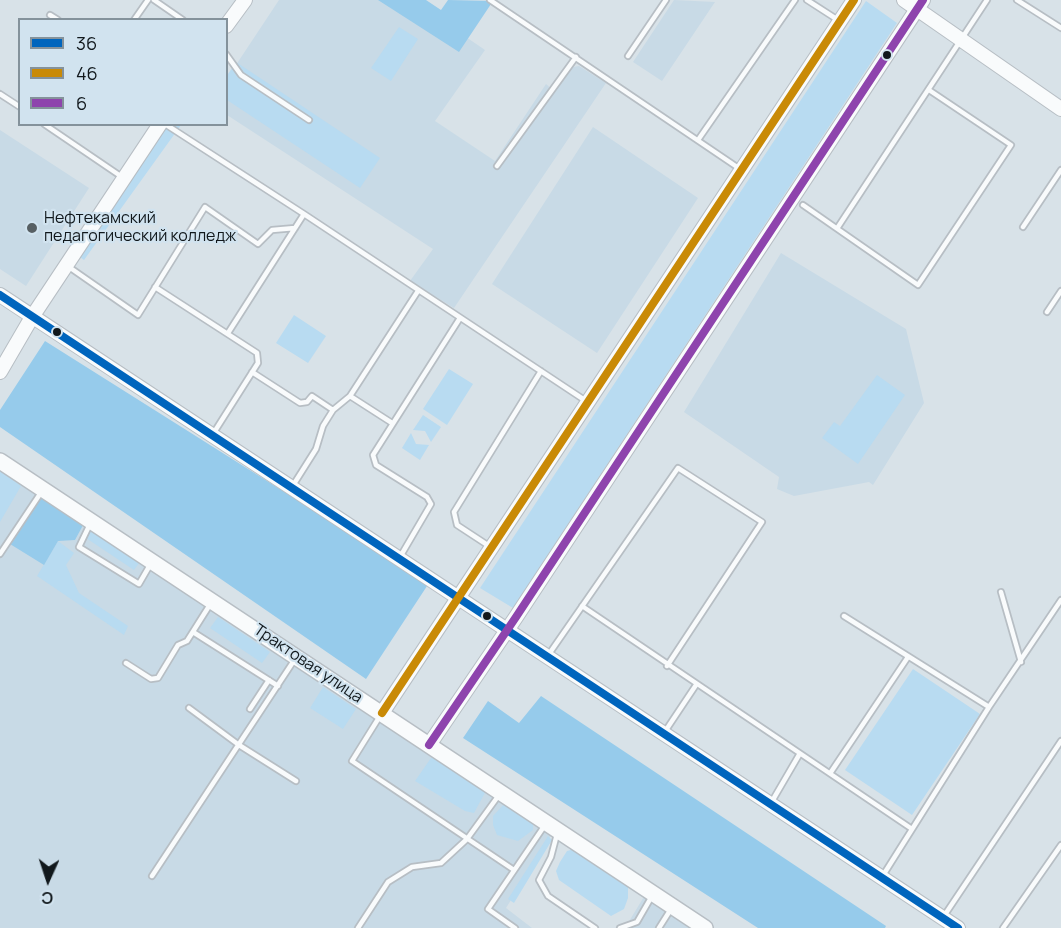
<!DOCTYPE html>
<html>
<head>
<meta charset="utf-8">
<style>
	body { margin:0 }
	#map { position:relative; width:1061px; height:928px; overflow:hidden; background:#d8e2e8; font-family:Manrope,sans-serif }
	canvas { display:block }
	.legend { position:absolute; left:18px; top:18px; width:210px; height:108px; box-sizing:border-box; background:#d1e3ef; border:2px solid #84929b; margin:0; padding:8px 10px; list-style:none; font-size:18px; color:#11181c }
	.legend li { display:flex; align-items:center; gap:12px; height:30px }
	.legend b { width:30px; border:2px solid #84929b }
	.north { position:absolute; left:18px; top:850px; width:60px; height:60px; -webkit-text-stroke:4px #d1e3ef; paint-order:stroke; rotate:183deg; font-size:16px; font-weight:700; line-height:24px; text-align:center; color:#11181c }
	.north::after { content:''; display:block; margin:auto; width:21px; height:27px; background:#11181c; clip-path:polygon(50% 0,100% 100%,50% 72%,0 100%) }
</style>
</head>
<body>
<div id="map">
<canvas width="1061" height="928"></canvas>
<ul class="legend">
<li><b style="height:8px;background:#0065bd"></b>36</li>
<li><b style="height:8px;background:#c98a06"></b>46</li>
<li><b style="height:8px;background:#8e44ad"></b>6</li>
</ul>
<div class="north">С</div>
</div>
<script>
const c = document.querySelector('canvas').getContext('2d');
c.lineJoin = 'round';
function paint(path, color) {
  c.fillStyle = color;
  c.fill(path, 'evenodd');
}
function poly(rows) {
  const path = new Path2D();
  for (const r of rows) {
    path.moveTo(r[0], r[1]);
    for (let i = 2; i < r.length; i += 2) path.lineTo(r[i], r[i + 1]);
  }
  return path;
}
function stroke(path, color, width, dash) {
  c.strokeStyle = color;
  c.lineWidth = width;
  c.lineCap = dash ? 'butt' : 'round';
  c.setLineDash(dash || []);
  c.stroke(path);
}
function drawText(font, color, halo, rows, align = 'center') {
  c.font = font + ' Manrope,sans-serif';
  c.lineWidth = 4.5;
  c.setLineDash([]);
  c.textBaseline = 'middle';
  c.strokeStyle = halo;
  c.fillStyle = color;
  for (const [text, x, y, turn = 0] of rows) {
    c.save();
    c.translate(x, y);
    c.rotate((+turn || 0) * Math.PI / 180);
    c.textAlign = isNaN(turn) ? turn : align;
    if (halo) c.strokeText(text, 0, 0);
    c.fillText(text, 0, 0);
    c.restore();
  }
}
paint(poly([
	[279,0,412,0,485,50,435,121,495,161,546,84,555,92,573,67,579,66,606,83,454,308,410,281,433,249,227,115,226,80],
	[674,0,715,2,662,81,633,62],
	[593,127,698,198,597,353,492,284],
	[0,130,89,188,26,286,0,269],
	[781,253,906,329,924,403,873,485,869,482,794,496,777,489,779,477,684,412],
	[0,465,331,689,552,834,506,908,532,928,0,928],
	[645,895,694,928,625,928]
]), '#c8dae6');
paint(poly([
	[866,1,897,23,513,608,480,588],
	[399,27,418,39,391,81,371,68],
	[236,62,380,158,360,188,227,100,226,77],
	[164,125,181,125,84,260,77,255],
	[294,315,326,336,308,363,276,343],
	[449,369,473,384,447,425,423,409],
	[877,375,905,395,858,464,822,438,834,422,840,426],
	[423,415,441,427,431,442,425,431,413,430],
	[411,433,416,444,429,445,420,460,402,448],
	[0,471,21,486,0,522],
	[95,522,145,555,134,570,86,538],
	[58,541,74,553,66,565,79,593,128,626,124,635,37,576],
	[218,617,270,652,262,663,210,628],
	[913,669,980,714,912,815,845,770],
	[323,687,356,709,343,729,310,708],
	[438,757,487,789,474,813,465,811,415,781,431,758],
	[507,801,533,819,533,830,518,841,497,835,493,825,493,816],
	[548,836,552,840,514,903,508,899],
	[574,849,628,886,628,898,624,909,611,916,559,880,556,871,560,862,567,851]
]), '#b8dbf1');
paint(poly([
	[378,0,426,0,441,10,448,0,493,1,459,52],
	[45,341,429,583,366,679,0,427,0,410],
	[53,492,85,513,82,527,75,540,58,541,44,565,10,544,39,498],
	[541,696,886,926,885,928,758,928,463,738,488,701,519,723]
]), '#96cbeb');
const lane = poly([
	[154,0,183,20],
	[490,0,740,169],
	[807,0,838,20],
	[1017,0,1061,28],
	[50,15,58,20],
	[134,20,148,0],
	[226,54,241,75,309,120],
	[628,56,666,0],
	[0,94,20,107],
	[44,124,122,177],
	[165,124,304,214],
	[698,140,795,0],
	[497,166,576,57],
	[803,205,918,285,1011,145,929,90],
	[838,227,987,0],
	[1023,227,1061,170],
	[69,267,138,315,205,207,258,244,272,230,295,228],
	[155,287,257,353,258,363,213,434],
	[1047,312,1061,291],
	[228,333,304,214,586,401],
	[252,372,300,403,307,402,312,396,333,410],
	[350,396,418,291],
	[292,487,316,449,323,426,333,410,350,396,392,423],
	[90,524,79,547,139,584,150,565],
	[489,546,457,525,454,512,541,371],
	[0,554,42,491],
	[400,557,431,504,427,497,376,465,373,455,460,318],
	[1001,592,1021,662],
	[582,606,912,829],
	[844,616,989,707],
	[193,632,278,686],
	[549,654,678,468,762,522,667,666],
	[126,663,151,679,158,678,178,645,187,641,211,603],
	[189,708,239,745,296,781],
	[250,709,269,680],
	[380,716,352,761,514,870],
	[664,733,696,685],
	[831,772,908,657],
	[771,803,799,755],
	[557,834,551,857,539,880,548,896,595,928],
	[152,876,295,659],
	[882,877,989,707,1061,600],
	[944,916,1061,741],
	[358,928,388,882,412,867,441,863,467,839,499,795],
	[515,928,488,909,545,825],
	[620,928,637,922,652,896],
	[659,928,671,909],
	[1003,928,1061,845]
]);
const secondary = poly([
	[904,0,1061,109],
	[226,26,245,0],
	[0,295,958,928],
	[0,372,32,317,160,124],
	[382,713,854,0],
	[429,745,516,617,923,0]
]);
const primary = poly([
	[0,461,705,928]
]);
stroke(lane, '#b7bec4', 8);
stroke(secondary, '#b7bec4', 16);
stroke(primary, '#b7bec4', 18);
stroke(lane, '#f9fbfc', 4.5);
stroke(secondary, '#f9fbfc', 14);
stroke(primary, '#f9fbfc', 15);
stroke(poly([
	[0,295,958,928]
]), '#0065bd', 8);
stroke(poly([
	[382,713,854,0]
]), '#c98a06', 8);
stroke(poly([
	[429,745,516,617,923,0]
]), '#8e44ad', 8);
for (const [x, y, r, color] of [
	[887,55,5,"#11181c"],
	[32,228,6,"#575f63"],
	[57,332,5,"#11181c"],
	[487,616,5,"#11181c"]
]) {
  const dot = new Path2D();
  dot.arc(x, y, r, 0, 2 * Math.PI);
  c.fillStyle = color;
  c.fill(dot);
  stroke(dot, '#d1e3ef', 2);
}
drawText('16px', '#11181c', '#d1e3ef', [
	["Нефтекамский",44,219],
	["педагогический колледж",44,237]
], 'left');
drawText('16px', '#11181c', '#d1e3ef', [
	["Трактовая улица",308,664,34]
]);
</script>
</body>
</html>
